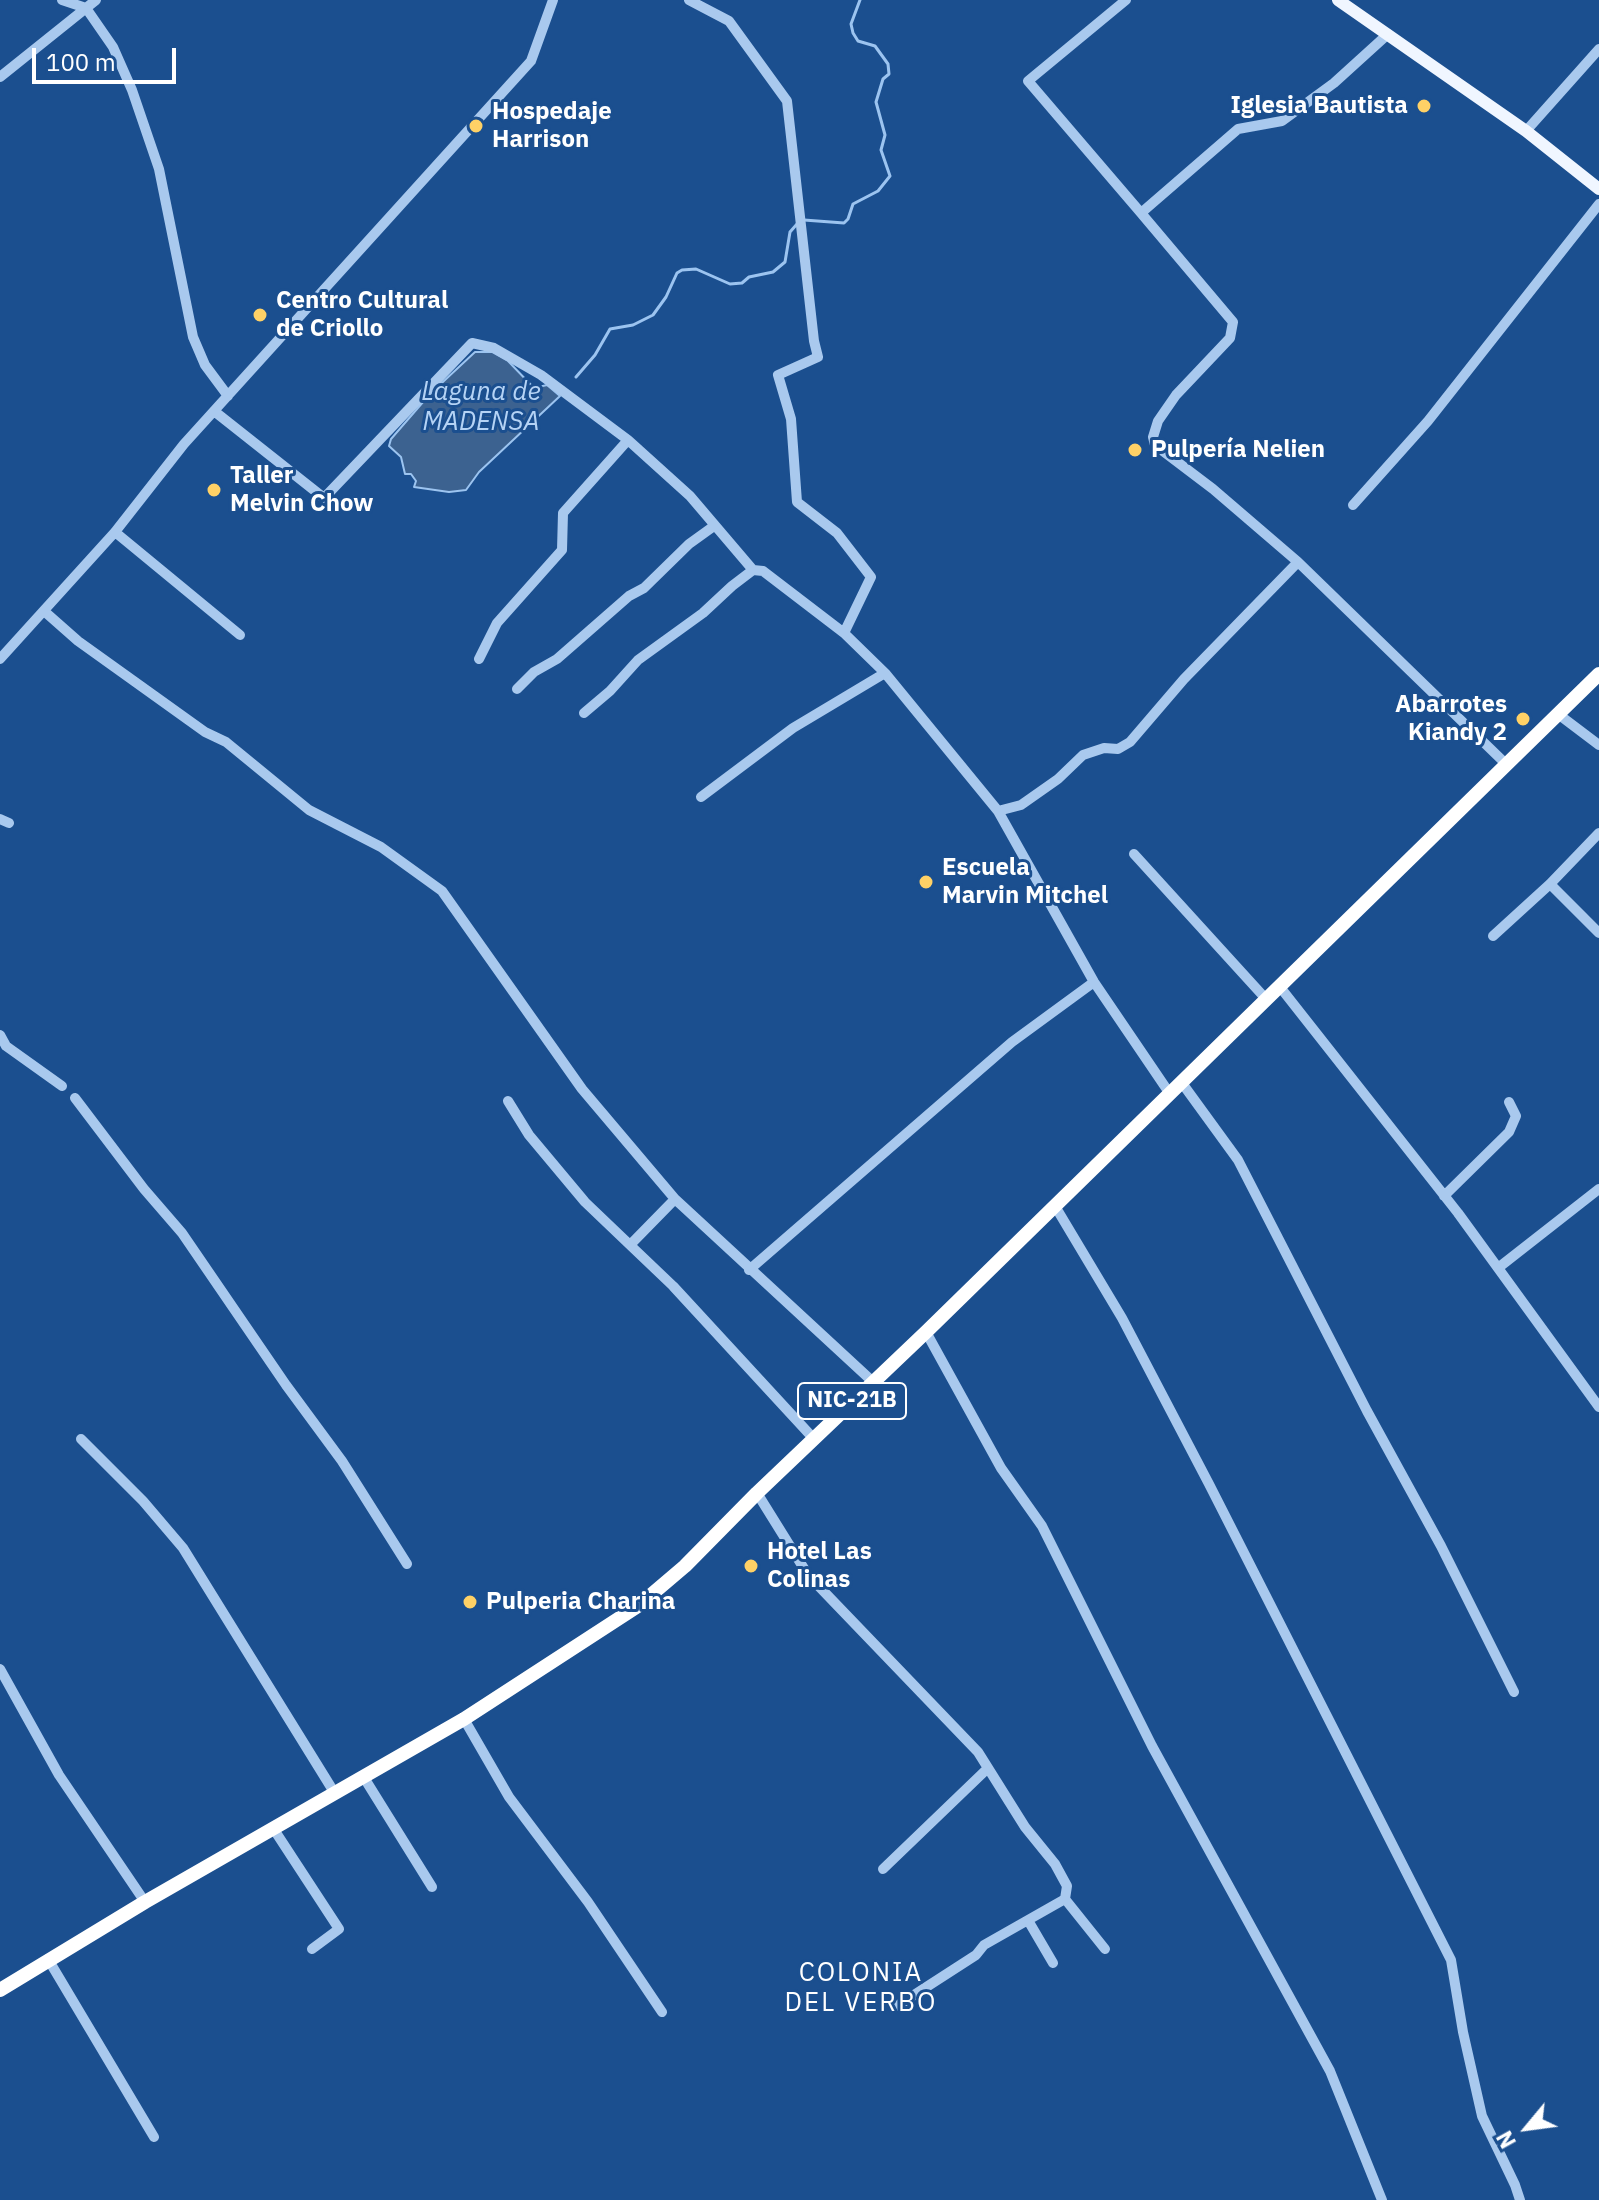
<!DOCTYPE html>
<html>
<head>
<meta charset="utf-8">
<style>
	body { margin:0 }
	#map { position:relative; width:1599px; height:2200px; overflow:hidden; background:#1b4f8f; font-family:"IBM Plex Sans",sans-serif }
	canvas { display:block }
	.north { position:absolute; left:1487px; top:2088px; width:80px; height:80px; -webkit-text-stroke:6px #1b4f8f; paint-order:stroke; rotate:241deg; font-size:22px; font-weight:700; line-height:32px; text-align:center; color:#fff }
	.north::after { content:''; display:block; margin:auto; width:28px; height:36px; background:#fff; clip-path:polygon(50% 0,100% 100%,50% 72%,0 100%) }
	.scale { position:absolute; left:32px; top:48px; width:144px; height:36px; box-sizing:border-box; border:4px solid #fff; border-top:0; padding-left:10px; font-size:24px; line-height:28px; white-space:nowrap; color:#fff; -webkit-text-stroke:6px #1b4f8f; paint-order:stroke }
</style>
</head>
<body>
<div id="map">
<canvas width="1599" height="2200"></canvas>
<div class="north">N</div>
<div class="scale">100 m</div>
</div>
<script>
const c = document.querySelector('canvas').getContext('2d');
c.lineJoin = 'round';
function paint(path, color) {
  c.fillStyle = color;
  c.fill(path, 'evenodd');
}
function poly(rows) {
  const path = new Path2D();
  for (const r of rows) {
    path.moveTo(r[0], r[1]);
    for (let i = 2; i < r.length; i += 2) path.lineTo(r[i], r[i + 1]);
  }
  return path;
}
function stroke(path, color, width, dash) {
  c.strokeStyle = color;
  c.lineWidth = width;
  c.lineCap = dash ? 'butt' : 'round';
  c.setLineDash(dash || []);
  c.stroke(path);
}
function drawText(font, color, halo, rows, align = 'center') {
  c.font = font + ' "IBM Plex Sans",sans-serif';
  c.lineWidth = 6;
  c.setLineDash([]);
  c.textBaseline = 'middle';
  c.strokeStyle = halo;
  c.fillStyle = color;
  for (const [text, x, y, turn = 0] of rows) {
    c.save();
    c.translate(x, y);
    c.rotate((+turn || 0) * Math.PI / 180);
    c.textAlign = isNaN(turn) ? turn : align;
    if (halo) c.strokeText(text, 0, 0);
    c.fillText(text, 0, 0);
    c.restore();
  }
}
const water = poly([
	[475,352,492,352,508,361,534,388,547,385,560,396,479,472,466,490,449,492,414,487,416,481,411,474,405,474,401,457,389,446,391,439,430,394,475,352]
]);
paint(water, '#3c6290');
stroke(water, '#9cc4f0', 2);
stroke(poly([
	[804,220,844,223,848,219,853,204,878,191,890,176,881,150,885,135,876,102,883,79,889,74,888,64,875,46,858,41,853,33,851,24,860,0],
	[576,377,595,355,610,329,633,325,653,315,666,297,677,273,682,270,696,269,730,284,742,283,749,277,773,272,785,262,790,232,797,224]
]), '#9cc4f0', 3);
stroke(poly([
	[62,0,86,8,113,47,132,90,159,169,193,337,205,365,228,396],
	[689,0,729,21,787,101,814,341,818,357,778,375,791,419,797,502,837,533,871,577,844,633,885,673,998,811,1094,982,1170,1094],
	[1126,0,1028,81,1141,213],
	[1388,34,1334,83,1282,121,1238,129,1141,213,1233,322,1230,338,1176,395,1158,421,1153,437,1155,445,1213,489,1298,562,1506,764],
	[0,77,96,0],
	[1526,131,1599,49],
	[214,411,324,498,472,343,494,348,541,375,628,440,690,496,753,570,763,571,844,633],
	[1353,505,1428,421,1599,204],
	[115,532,240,635],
	[44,611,78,641,205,732,226,742,309,810,381,847,442,891,582,1089,675,1199,872,1381],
	[0,659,115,532,184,444,531,61,553,0],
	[479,659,497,623,562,550,563,513,628,440],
	[517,689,534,672,557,659,629,596,644,588,689,544,714,526],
	[584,713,610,691,638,660,703,613,732,586,753,570],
	[1558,714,1599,745],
	[701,797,793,728,885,673],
	[998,811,1021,805,1058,779,1083,755,1104,748,1118,749,1130,742,1184,679,1298,562],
	[0,819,9,823],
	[1134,854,1266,999],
	[1550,884,1599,933],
	[1493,936,1550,884,1599,833],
	[1280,987,1458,1213,1599,1407],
	[0,1035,6,1046,62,1086],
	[1182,1083,1238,1160,1367,1411,1441,1546,1514,1692],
	[75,1098,144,1189,182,1233,286,1385,342,1461,407,1564],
	[508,1101,529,1135,585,1202,630,1245],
	[1444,1196,1509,1132,1516,1116,1509,1102],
	[675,1199,630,1245,673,1286,814,1439],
	[1055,1206,1122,1318,1209,1484,1451,1960,1463,2032,1482,2116,1515,2185,1520,2200],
	[1498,1268,1599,1189],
	[749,1270,1012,1042,1094,982],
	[926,1332,1001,1468,1042,1526,1152,1746,1330,2071,1382,2200],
	[81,1439,143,1501,183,1548,334,1792],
	[757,1493,808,1575,978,1752,1025,1827,1055,1864,1067,1886,1065,1899,984,1945,976,1955,897,2006],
	[0,1669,59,1775,145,1902],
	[464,1719,509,1797,588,1902,662,2012],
	[363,1776,432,1887],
	[273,1828,339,1929,312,1949],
	[883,1869,987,1769],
	[1065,1899,1105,1949],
	[1029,1922,1053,1963],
	[48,1959,154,2137]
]), '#a9c9ee', 10);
stroke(poly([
	[1338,0,1526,131,1599,189]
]), '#f0f6ff', 12);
stroke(poly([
	[0,1990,145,1902,464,1719,638,1606,685,1566,757,1493,926,1332,1599,674]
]), '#fff', 14);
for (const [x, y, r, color] of [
	[1424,106,8,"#ffd166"],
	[476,126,8,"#ffd166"],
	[260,315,8,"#ffd166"],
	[1135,450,8,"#ffd166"],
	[214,490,8,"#ffd166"],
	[1523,719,8,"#ffd166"],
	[926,882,8,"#ffd166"],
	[751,1566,8,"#ffd166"],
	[470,1602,8,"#ffd166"]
]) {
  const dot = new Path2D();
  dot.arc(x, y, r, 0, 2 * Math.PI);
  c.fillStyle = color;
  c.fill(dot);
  stroke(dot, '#1b4f8f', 3);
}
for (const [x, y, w] of [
	[852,1401,108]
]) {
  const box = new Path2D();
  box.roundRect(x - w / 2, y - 18, w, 36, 6);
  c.fillStyle = '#1b4f8f';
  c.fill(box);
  stroke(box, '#fff', 2);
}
drawText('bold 22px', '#fff', null, [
	["NIC-21B",852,1401]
]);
drawText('bold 24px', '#fff', '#1b4f8f', [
	["Iglesia Bautista",1408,106,"right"],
	["Hospedaje",492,112],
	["Harrison",492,140],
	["Centro Cultural",276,301],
	["de Criollo",276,329],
	["Pulpería Nelien",1151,450],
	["Taller",230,476],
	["Melvin Chow",230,504],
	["Abarrotes",1507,705,"right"],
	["Kiandy 2",1507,733,"right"],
	["Escuela",942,868],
	["Marvin Mitchel",942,896],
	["Hotel Las",767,1552],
	["Colinas",767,1580],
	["Pulperia Charina",486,1602]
], 'left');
drawText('italic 26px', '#b5d3f5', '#1b4f8f', [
	["Laguna de",481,392],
	["MADENSA",481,422]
]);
c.letterSpacing = '2px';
drawText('26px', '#fff', '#1b4f8f', [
	["COLONIA",861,1973],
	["DEL VERBO",861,2003]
]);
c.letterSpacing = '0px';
</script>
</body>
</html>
